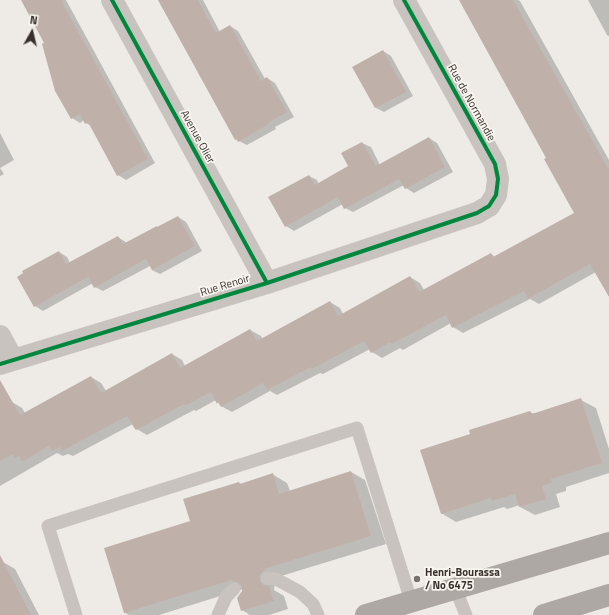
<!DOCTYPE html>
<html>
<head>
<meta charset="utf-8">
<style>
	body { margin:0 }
	#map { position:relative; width:609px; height:615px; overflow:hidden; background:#eeebe6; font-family:"Titillium Web",sans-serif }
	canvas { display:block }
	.north { position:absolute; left:12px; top:12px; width:40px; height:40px; -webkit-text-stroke:3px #f9f5ef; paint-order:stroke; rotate:8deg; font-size:11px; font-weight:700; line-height:16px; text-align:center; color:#39312d }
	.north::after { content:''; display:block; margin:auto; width:14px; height:18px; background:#39312d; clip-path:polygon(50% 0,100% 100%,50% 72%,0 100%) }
</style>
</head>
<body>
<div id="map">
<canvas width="609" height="615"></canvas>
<div class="north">N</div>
</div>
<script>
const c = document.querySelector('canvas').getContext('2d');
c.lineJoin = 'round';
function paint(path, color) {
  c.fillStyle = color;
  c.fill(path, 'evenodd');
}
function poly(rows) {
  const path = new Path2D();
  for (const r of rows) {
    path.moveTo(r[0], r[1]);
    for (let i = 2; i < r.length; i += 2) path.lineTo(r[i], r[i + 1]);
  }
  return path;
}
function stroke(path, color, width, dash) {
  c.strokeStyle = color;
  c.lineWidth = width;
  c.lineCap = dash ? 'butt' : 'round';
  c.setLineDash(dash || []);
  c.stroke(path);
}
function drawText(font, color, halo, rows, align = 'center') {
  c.font = font + ' "Titillium Web",sans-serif';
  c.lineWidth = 3.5;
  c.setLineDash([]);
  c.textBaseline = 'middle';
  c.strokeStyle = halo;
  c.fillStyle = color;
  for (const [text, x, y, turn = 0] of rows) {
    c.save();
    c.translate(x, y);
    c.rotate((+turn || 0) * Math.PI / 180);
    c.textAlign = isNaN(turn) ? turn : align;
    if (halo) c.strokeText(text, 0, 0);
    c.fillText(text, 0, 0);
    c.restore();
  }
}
paint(poly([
	[22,0,66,0,155,163,126,180,118,175,91,126,86,123,84,120,80,123,72,118,45,43],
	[158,0,203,0,220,32,230,26,238,31,265,79,267,78,275,83,294,117,275,127,276,129,247,145,239,141],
	[460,0,518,0,520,1,609,160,609,295,596,272,539,304,530,299,463,333,453,327,451,323,403,350,400,348,382,358,372,352,370,349,323,374,320,373,277,395,270,391,232,412,221,406,216,400,196,411,194,410,147,435,135,428,133,424,73,456,68,454,63,456,57,453,0,486,0,409,12,402,22,408,25,413,91,377,101,383,106,391,172,354,182,360,185,366,250,330,261,336,263,340,330,302,340,308,343,314,410,277,420,283,424,290,491,254,495,257,575,213,547,158],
	[588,0,609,0,609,36,607,35],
	[383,51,391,56,413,96,384,112,376,108],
	[0,133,14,160,0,168,4,174,0,176],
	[429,138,437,143,453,172,414,193,406,188,404,185,353,212,345,208,343,204,294,231,286,226,309,176,317,180,319,184,350,167,342,154,362,143,371,147,380,165],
	[178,217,186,222,202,251,160,274,152,270,150,266,103,291,95,287,93,283,43,311,35,306,59,252,67,257,70,263,118,237,127,243],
	[581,400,596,408,609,449,609,473,566,487,566,491,556,494,560,507,535,515,520,507,520,505,507,509,504,507,456,522,441,513,471,435,530,412,535,414],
	[351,472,365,480,386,544,278,577,275,582,274,590,284,596,288,609,269,615,250,615,242,610,243,589,159,615,129,615,125,613,192,522,239,483,242,484,272,474,287,483,290,491],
	[3,562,15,569,39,615,0,615,0,564]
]), '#0003');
paint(poly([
	[21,0,61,0,148,159,117,176,88,122,85,124,80,114,71,119,55,91,42,44,44,43],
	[158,0,198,0,216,33,230,25,261,81,267,77,287,112,268,123,269,124,238,142,236,139,235,140],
	[459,0,513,0,609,170,609,297,590,264,528,299,524,291,452,328,446,315,392,344,390,342,371,353,364,341,312,369,311,367,267,390,263,383,221,407,218,402,217,404,211,392,185,406,184,404,136,430,135,429,127,416,62,451,60,447,52,451,49,446,22,462,19,456,15,458,13,454,0,461,0,380,20,415,91,376,101,393,172,353,180,368,250,329,257,341,330,301,338,316,410,276,419,292,491,253,493,257,574,213,544,159,546,158],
	[383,50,406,92,375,108,352,67],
	[429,137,445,167,405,189,399,179,344,209,338,197,285,227,268,197,309,175,315,185,348,166,341,153,362,142,376,166],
	[178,216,195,246,152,270,146,259,94,288,88,277,34,307,17,277,23,273,22,271,59,251,66,264,118,236,123,244,157,226,157,227],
	[581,398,602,463,551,479,552,483,542,486,546,499,519,507,515,494,492,501,491,498,441,514,420,450,470,434,469,430,530,411,532,414],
	[351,471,371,536,264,569,265,570,260,574,260,581,263,585,269,586,274,601,241,611,237,598,242,591,242,587,239,583,232,581,231,580,124,613,104,548,190,521,183,499,239,482,240,484,273,473,279,494],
	[0,555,31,615,0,615]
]), '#bfb1aa');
stroke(poly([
	[267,578,276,579,300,592,313,604,318,615],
	[455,588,466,615],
	[76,615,48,526,357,428,411,601],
	[218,615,226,597,234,589]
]), '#c8c3bf', 13);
stroke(poly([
	[112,0,267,283],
	[0,336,13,360],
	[0,364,267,283,477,213,489,206,496,195,498,179,495,164,404,0]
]), '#c8c3bf', 22);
stroke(poly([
	[366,615,609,543],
	[544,615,609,595]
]), '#ada8a4', 22);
stroke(poly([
	[112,0,267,283],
	[0,364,267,283,477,213,489,206,496,195,498,179,495,164,404,0]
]), '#00873e', 4);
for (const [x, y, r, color] of [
	[417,579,4,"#78726e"]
]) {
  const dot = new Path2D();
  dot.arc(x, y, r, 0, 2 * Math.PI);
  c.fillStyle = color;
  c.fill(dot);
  stroke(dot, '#f9f5ef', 1.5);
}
drawText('11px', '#39312d', '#f9f5ef', [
	["Rue de Normandie",471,103,61],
	["Avenue Olier",197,137,61],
	["Rue Renoir",225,286,-17]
]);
drawText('bold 11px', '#39312d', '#f9f5ef', [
	["Henri-Bourassa",425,573],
	["/ No 6475",425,586]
], 'left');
</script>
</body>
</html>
